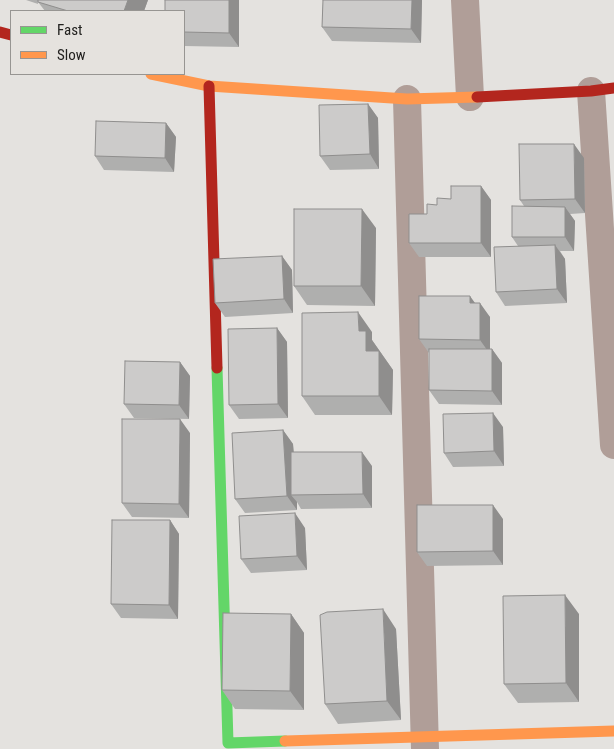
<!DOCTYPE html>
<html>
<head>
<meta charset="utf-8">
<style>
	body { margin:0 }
	#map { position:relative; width:614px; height:749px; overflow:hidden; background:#e4e2df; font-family:"Roboto Condensed",sans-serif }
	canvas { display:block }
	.legend { position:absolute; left:10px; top:10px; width:175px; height:65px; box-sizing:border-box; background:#e5e2de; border:1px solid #979592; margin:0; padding:6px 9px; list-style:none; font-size:15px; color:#22211f }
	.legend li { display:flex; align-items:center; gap:10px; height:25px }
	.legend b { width:25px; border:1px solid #979592 }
</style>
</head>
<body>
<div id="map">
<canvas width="614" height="749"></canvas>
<ul class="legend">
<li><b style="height:6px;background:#63d668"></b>Fast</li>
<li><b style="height:6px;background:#ff974d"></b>Slow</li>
</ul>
</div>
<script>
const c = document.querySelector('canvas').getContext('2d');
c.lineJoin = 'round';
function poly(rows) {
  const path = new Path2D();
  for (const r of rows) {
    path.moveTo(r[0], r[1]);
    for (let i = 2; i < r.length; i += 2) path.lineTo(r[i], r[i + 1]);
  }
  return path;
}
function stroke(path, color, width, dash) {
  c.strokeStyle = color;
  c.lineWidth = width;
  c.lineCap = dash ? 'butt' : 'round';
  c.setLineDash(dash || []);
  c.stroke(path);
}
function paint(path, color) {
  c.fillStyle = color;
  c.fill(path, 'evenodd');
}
stroke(poly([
	[465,0,470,97],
	[591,91,614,445],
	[407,99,425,749]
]), '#b09e98', 28);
stroke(poly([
	[217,368,228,743,285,741]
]), '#63d668', 11);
stroke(poly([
	[151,74,209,86,407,99,477,97],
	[285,741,614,731]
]), '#ff974d', 11);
stroke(poly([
	[0,32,11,35],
	[209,86,217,368],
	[477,97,591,91,614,88]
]), '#b3261e', 11);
paint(poly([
	[26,0,148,0,144,11,45,11,38,2,38,4],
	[239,0,239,47,184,46,184,11],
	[323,0,422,0,421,43,332,41,322,27],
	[368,104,378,118,379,169,330,170,320,156],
	[166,123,176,137,174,172,104,170,95,156],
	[584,158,585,213,570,214,575,221,574,251,560,251,565,259,567,303,505,306,496,292,518,246,512,237,524,206,520,200],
	[481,186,491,200,491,257,419,257,409,243,427,214,437,205],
	[376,228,375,306,307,305,294,286],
	[282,256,292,270,293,313,225,317,215,303],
	[475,303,490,317,490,349,492,349,502,363,502,405,439,404,429,390,429,353,419,339],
	[277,328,287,342,288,418,239,419,229,405],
	[372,332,372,340,393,370,392,415,315,415,302,396],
	[180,362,190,376,189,419,134,418,124,404],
	[503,427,504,466,453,467,444,453],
	[283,430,293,444,294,452,372,466,372,508,301,509,297,502,297,510,245,513,235,499],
	[190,433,189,518,132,517,122,503],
	[503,519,503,565,427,566,417,552],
	[170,520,179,534,178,619,121,618,111,604],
	[305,528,307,570,251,573,241,559],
	[291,614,304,633,304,710,235,709,222,690],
	[579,614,579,702,518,703,504,684],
	[396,629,401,720,338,724,325,704]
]), '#afafae');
paint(poly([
	[128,0,148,0,144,11,124,11],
	[229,0,239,0,239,47,229,33],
	[412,0,422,0,421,43,411,29],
	[368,104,378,118,379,169,370,154],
	[166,123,176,137,174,172,165,158],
	[574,144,584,158,585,213,575,199],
	[481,186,491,200,491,257,481,243],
	[565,207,575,221,574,251,565,237],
	[362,209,376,228,375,306,361,286],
	[555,245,565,259,567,303,557,289],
	[282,256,292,270,293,313,284,299],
	[470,296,480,310,470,303],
	[480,303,490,317,490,354,480,340],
	[358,312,372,332,372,340,393,370,392,415,379,396,366,351,359,331],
	[277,328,287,342,288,418,278,404],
	[492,349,502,363,502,405,492,391],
	[180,362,190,376,189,419,179,405],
	[493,413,503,427,504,466,494,451],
	[180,419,190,433,189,518,179,504],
	[283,430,293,444,296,495,291,495,297,502,297,510,287,496],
	[362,452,372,466,372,508,363,494],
	[493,505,503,519,503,565,493,551],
	[295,513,305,528,307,570,297,556],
	[170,520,179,534,178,619,169,605],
	[565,595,579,614,579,702,566,683],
	[383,609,396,629,401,720,387,701],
	[291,614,304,633,304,710,290,691]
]), '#8f8e8d');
const building = poly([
	[38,0,128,0,124,11,68,11,38,2,38,0],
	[165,0,229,0,229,33,184,32,184,11,165,11,165,0],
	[323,0,412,0,411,29,322,27,323,0],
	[368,104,370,154,320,156,319,105,368,104],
	[96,121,166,123,165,158,95,156,96,121],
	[519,144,574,144,575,199,520,200,519,144],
	[451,186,481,186,481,243,409,243,409,214,427,214,427,204,437,205,437,198,451,199,451,186],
	[512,206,565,207,565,237,512,237,512,206],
	[294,209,362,209,361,286,294,286,294,209],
	[555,245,557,289,496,292,494,247,555,245],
	[282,256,284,299,215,303,213,259,282,256],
	[419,296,470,296,470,303,480,303,480,340,419,339,419,296],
	[358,312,359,331,366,331,366,351,379,351,379,396,302,396,302,313,358,312],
	[277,328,278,404,229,405,228,329,277,328],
	[429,349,492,349,492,391,429,390,429,349],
	[125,361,180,362,179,405,124,404,125,361],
	[493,413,494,451,444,453,443,414,493,413],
	[122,419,180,419,179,504,122,503,122,419],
	[283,430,287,496,235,499,232,433,283,430],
	[291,452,362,452,363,494,291,495,291,452],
	[417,505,493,505,493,551,417,552,417,505],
	[295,513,297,556,241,559,239,516,295,513],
	[112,520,170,520,169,605,111,604,112,520],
	[565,595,566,683,504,684,503,596,565,595],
	[383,609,387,701,325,704,320,615,327,612,383,609],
	[223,613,291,614,290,691,222,690,223,613]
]);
paint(building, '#cccbca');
stroke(building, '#8f8e8d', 1);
</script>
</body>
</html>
